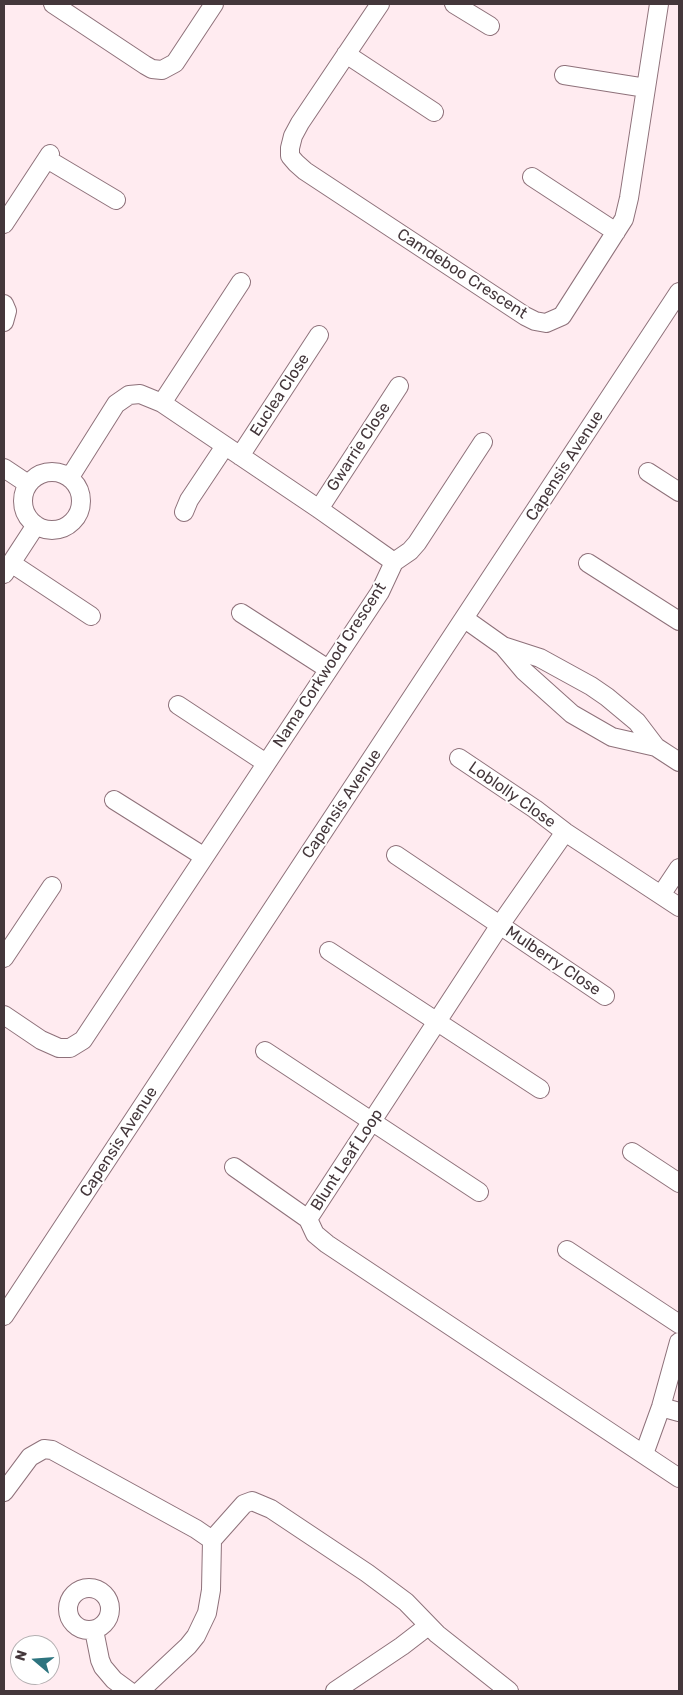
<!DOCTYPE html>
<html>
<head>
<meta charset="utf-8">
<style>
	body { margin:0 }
	#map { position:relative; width:683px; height:1695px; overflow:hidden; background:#ffebf0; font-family:Rubik,sans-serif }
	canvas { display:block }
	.frame { position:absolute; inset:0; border:5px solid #44373b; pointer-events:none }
	.north { position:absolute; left:10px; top:1635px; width:50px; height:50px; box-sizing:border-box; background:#fff; border:1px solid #b4afb1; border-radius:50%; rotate:288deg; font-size:14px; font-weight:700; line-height:20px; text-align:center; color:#44373b }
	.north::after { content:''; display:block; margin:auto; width:18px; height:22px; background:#2d747f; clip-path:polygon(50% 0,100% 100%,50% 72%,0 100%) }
</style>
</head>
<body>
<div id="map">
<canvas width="683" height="1695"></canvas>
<div class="frame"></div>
<div class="north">N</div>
</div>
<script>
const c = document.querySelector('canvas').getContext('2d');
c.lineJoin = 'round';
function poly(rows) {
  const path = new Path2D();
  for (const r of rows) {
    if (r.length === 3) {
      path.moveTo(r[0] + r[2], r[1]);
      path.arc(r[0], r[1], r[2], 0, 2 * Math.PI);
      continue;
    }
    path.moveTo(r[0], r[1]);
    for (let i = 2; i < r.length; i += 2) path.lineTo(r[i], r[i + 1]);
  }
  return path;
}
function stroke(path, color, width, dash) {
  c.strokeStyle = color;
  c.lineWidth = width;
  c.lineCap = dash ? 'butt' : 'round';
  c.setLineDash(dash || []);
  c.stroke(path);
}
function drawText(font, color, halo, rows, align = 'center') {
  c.font = font + ' Rubik,sans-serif';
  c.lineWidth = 4;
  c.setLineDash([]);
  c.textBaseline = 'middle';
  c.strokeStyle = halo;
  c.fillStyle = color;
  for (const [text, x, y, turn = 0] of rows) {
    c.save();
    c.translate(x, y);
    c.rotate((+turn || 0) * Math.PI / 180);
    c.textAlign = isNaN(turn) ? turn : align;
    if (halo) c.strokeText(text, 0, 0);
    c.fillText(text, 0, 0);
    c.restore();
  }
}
const minor = poly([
	[53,4,145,65,152,69,162,70,175,63,214,4],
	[380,4,300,123,293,136,290,148,290,156,296,163,305,171,525,316,535,321,546,323,562,316,624,219,629,198,659,4],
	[454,4,490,26],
	[346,54,434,112],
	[564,75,646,88],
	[47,159,116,200],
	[532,177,616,232],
	[4,224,50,154],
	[4,304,7,311,4,322],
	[162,403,241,282],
	[240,456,319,335],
	[4,468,28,484],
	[648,472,679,492],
	[52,501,29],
	[70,477,116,404,129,395,140,394,162,403,319,509,394,562],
	[319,509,399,386],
	[184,512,189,500,225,446],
	[394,562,410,551,417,543,483,442],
	[11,563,91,616],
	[588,563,679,621],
	[4,574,36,525],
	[241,613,328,669],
	[465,619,503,646,524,671,572,714,612,737,656,747],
	[503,646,540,658,591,686,607,697,637,722,656,747,679,762],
	[178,705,266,763],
	[459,758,535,809,565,832,679,907],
	[114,800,203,856],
	[396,855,605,996],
	[661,895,679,868],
	[329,951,540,1089],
	[4,958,52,886],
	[4,1015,41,1040,59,1048,70,1048,83,1040,380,592,394,562],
	[265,1051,479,1192],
	[632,1152,679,1183],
	[234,1167,308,1219],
	[308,1219,500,925,565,832],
	[308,1219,315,1234,327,1244,679,1478],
	[567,1250,679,1324],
	[4,1316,679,292],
	[661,1407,679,1412],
	[644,1454,661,1407,679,1342],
	[4,1492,30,1457,44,1449,52,1450,196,1529,212,1540],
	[89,1609,21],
	[94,1630,100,1660,103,1667,114,1680,129,1691],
	[140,1691,188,1646,196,1636,207,1613,211,1590,212,1540,244,1504,252,1501,271,1509,367,1573,406,1602,437,1634,509,1691],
	[335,1691,402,1646,428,1626]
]);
stroke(minor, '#8e717a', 20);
stroke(minor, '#fff', 18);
drawText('16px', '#44373b', '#fff', [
	["Camdeboo Crescent",462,274,33],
	["Euclea Close",280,395,-57],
	["Gwarrie Close",359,447,-57],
	["Capensis Avenue",565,466,-57],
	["Nama Corkwood Crescent",330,665,-57],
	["Loblolly Close",512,795,35],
	["Capensis Avenue",342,804,-56],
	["Mulberry Close",553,961,34],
	["Capensis Avenue",119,1142,-57],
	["Blunt Leaf Loop",347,1160,-57]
]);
</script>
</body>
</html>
